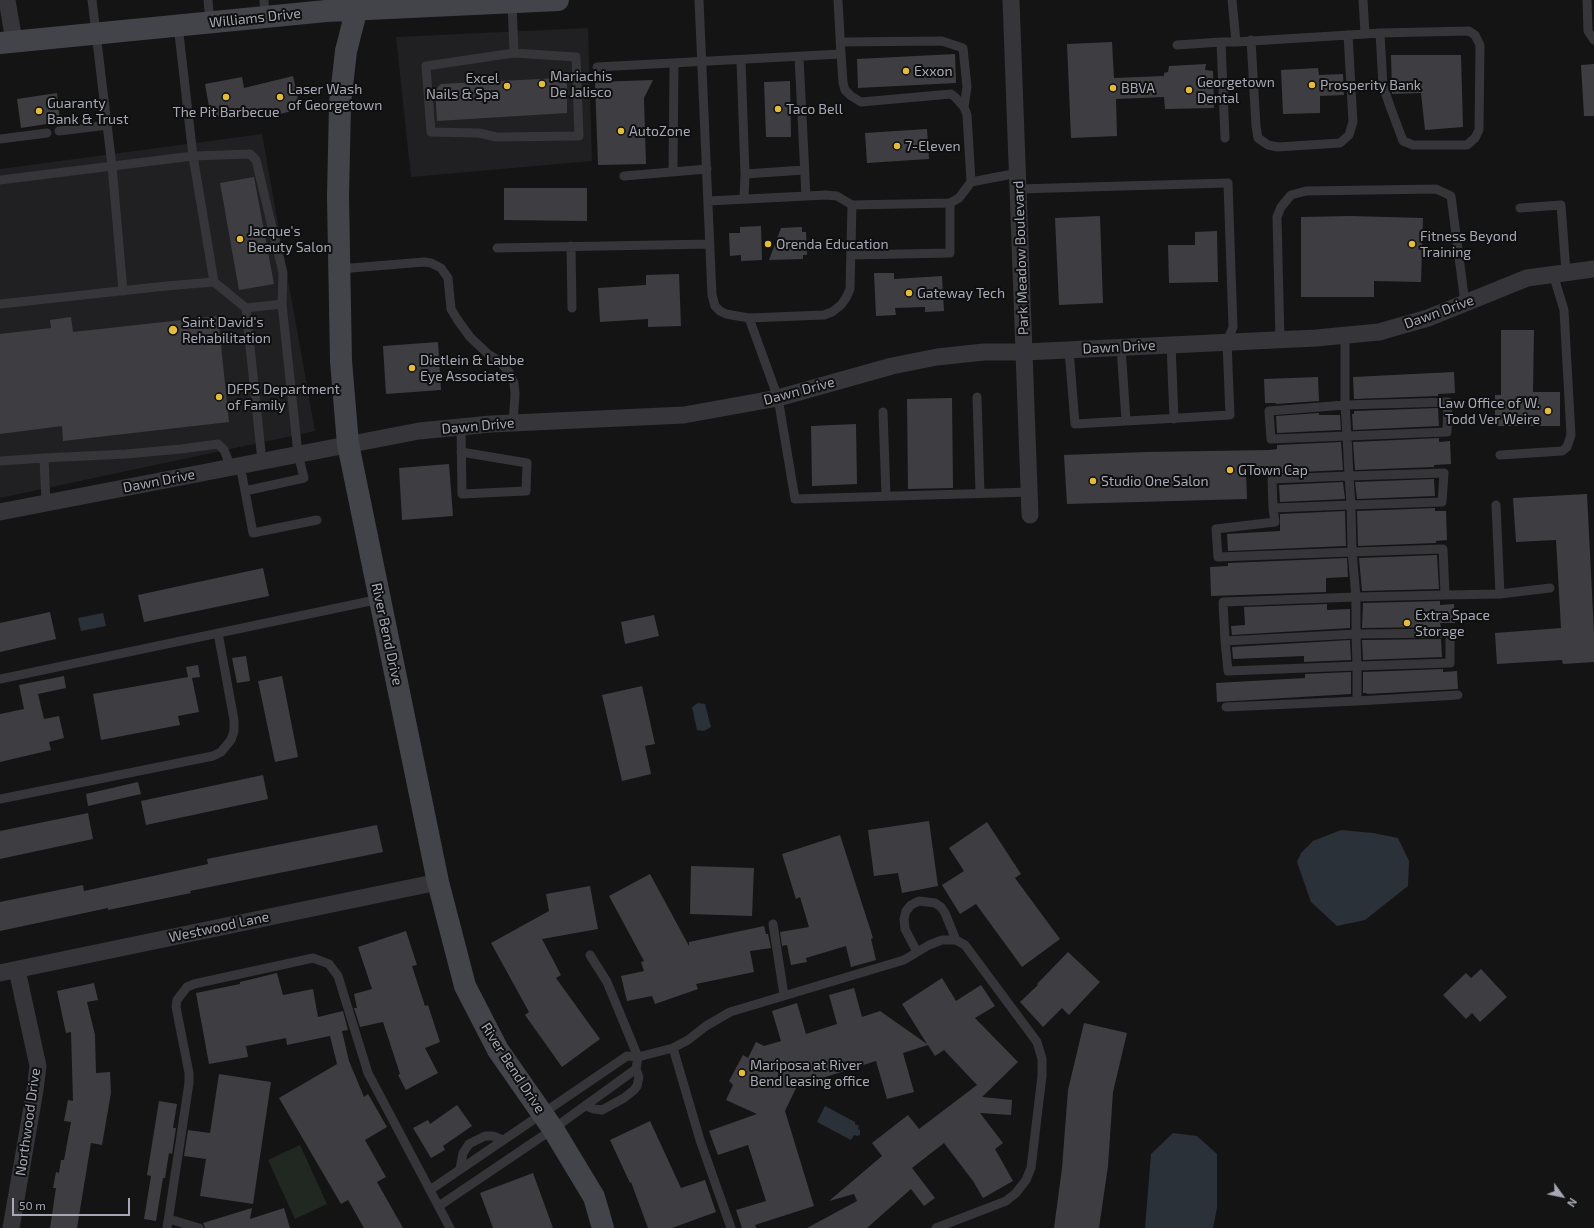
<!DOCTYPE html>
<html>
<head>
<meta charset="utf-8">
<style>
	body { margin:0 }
	#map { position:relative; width:1594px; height:1228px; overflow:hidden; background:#141415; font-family:"Exo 2",sans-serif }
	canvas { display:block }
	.north { position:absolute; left:1542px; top:1176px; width:40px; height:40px; -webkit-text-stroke:3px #0f0f10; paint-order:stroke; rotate:123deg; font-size:11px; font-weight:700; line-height:16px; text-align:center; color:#a6a9b5 }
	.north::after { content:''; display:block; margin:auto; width:14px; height:18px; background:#a6a9b5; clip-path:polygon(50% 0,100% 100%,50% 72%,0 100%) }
	.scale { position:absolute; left:12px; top:1198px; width:118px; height:18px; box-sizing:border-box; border:2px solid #a6a9b5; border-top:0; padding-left:5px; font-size:12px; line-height:14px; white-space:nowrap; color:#a6a9b5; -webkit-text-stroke:3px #0f0f10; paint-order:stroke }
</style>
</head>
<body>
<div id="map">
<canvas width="1594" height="1228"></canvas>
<div class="north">N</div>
<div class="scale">50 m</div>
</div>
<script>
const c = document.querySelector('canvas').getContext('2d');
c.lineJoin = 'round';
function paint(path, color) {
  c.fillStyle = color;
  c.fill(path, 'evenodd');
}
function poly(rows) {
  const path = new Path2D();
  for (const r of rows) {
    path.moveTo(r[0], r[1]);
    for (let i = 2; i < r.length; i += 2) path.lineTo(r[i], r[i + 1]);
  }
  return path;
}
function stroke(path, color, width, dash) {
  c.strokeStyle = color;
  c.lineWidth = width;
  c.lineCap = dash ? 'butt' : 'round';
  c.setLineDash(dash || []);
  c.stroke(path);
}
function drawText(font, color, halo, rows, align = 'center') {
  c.font = font + ' "Exo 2",sans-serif';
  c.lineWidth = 4;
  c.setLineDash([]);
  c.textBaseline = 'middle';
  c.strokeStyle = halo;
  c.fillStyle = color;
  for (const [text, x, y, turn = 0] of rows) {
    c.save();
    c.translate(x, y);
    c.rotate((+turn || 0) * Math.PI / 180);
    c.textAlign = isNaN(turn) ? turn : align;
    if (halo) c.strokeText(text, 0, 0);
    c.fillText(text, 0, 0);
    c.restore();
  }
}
paint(poly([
	[588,28,592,161,411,177,396,37],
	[262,134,315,431,0,498,0,169]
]), '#202022');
paint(poly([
	[300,1145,327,1204,295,1219,268,1160]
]), '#202821');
paint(poly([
	[103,613,106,626,81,631,78,618],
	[698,703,705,704,711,727,704,731,697,730,692,707],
	[1341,830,1373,833,1398,838,1409,861,1408,886,1365,920,1337,926,1311,902,1297,862,1301,853,1313,841],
	[825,1106,855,1122,855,1124,859,1126,858,1129,860,1130,860,1135,857,1136,854,1135,851,1140,817,1122],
	[1173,1133,1197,1136,1217,1154,1217,1208,1213,1228,1145,1228,1151,1154]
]), '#2b3138');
paint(poly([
	[1112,42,1114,78,1164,76,1164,73,1168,72,1169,66,1206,64,1205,70,1213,71,1214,108,1165,109,1164,97,1116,99,1117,136,1071,138,1067,44],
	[955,54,956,83,858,88,857,59],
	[1391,55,1461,55,1463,127,1425,130,1421,93,1392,94],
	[1594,64,1594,116,1584,116,1581,65],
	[1318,68,1319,75,1343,74,1344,95,1320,96,1320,113,1283,114,1281,70],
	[293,76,300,109,268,117,266,108,211,118,205,84,242,77,244,88],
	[560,78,567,84,567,113,437,121,435,90,441,84],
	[653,80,644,98,646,164,598,165,595,82],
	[790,81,791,137,766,137,764,82],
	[57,93,60,122,21,128,17,99],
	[927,129,929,159,867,163,865,133],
	[254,177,274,284,239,290,220,183],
	[504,188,587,188,587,221,504,220],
	[1100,216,1103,303,1059,305,1055,218],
	[1350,216,1423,218,1421,282,1374,281,1374,297,1301,297,1301,217],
	[761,226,762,260,741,261,741,255,730,256,729,233,740,233,740,227],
	[802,227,802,232,806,232,807,255,803,255,803,259,769,260,781,228],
	[1217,231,1218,282,1169,283,1168,245,1195,245,1195,232],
	[874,273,894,273,894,279,942,276,944,311,925,312,925,307,895,308,896,315,876,316],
	[679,274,681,326,648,327,648,319,600,322,598,288,646,285,646,275],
	[218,316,229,422,63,441,62,426,0,434,0,334,51,328,50,320,71,317,73,332],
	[1501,330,1534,330,1533,392,1560,392,1560,426,1495,426,1495,395,1501,395],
	[438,342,441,390,386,394,383,346],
	[1454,372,1455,393,1438,394,1438,396,1354,399,1353,377],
	[1318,377,1319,401,1276,404,1276,403,1265,403,1264,379],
	[952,398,953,488,908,489,907,399],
	[1438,408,1439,426,1353,430,1352,414,1354,414,1354,411],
	[1319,413,1319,415,1340,415,1341,430,1277,433,1276,416],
	[856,424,857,484,812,486,811,426],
	[1439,438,1439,442,1450,441,1451,464,1434,465,1434,467,1355,470,1353,442],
	[1341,442,1343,470,1279,473,1279,470,1246,471,1247,499,1067,504,1064,455,1147,452,1269,450,1277,449,1277,445],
	[449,464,453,516,402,520,399,468],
	[1434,479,1435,496,1357,499,1355,482],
	[1343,482,1345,499,1280,502,1279,485],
	[1587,494,1594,633,1594,662,1563,664,1562,660,1497,664,1495,633,1561,628,1556,540,1516,542,1513,498],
	[1435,508,1435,511,1446,511,1447,540,1436,541,1436,543,1358,546,1357,511],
	[1345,511,1346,546,1228,551,1227,534,1280,531,1280,514],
	[1437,555,1439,589,1362,591,1359,558],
	[1347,558,1348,577,1326,578,1326,592,1211,596,1210,567,1228,566,1228,563],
	[263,568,269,596,144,622,138,595],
	[1440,601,1440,605,1454,604,1455,623,1440,623,1441,627,1362,628,1363,603],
	[1327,604,1327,610,1350,609,1350,628,1232,635,1231,626,1245,625,1244,607],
	[50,612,56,639,0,652,0,623],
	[654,615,659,636,625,644,621,622],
	[1441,639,1442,657,1363,660,1362,640],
	[1350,640,1351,660,1304,662,1304,656,1233,659,1232,647],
	[246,656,250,681,237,683,232,658],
	[198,665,200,677,192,678,199,712,178,716,180,725,101,740,93,694,188,677,186,667],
	[1443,669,1443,672,1457,671,1458,689,1367,694,1367,693,1363,693,1363,672],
	[1351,672,1351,694,1217,702,1216,683,1305,678,1305,674],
	[64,676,66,688,38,694,44,719,59,716,64,738,49,742,51,750,0,762,0,714,24,709,19,685],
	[282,676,298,757,275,762,258,681],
	[642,686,655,744,645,746,651,774,622,781,602,695],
	[263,775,268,799,146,825,141,801],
	[138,782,141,794,88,806,86,794],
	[88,813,93,839,0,859,0,831],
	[929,821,938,886,902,893,898,873,874,876,868,830],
	[987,822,1021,874,1015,878,1060,939,1022,967,976,904,960,914,942,885,964,871,949,848],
	[377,825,383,852,190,891,191,893,108,910,108,908,0,931,0,902,83,885,84,891,208,864,207,859],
	[840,835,873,938,871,939,876,960,851,967,846,946,806,958,807,962,791,965,787,945,782,946,780,932,809,927,800,897,796,899,782,854],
	[691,866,754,868,752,916,690,914],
	[650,874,689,946,689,942,764,926,766,934,768,934,771,948,750,951,754,972,696,984,698,989,655,1004,652,996,627,1001,621,976,644,971,641,962,644,961,609,896],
	[590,886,598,929,542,939,561,975,556,978,600,1039,562,1067,525,1015,529,1012,491,943,549,911,546,894],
	[406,931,417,965,412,966,425,1006,428,1005,440,1042,425,1048,438,1073,406,1090,398,1075,400,1074,383,1022,360,1027,354,1008,357,1008,354,994,372,989,358,947],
	[1068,952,1100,982,1069,1015,1062,1008,1043,1027,1020,1002,1038,985,1037,984],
	[1481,969,1507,997,1480,1022,1472,1013,1466,1019,1443,995,1466,973,1471,978],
	[277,973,283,995,313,989,318,1017,343,1011,348,1030,342,1031,349,1061,364,1097,368,1094,387,1127,365,1140,386,1177,377,1182,403,1228,364,1228,348,1200,341,1204,279,1098,337,1064,330,1036,287,1045,286,1038,246,1046,248,1057,209,1064,196,993,240,984,240,982],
	[942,978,956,1001,981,985,995,1006,975,1018,1018,1062,982,1097,1012,1100,1011,1115,980,1113,1003,1143,995,1149,1013,1181,983,1198,973,1181,944,1143,912,1168,935,1198,924,1206,911,1189,867,1228,807,1228,857,1201,854,1194,829,1201,882,1156,872,1143,908,1115,919,1129,977,1085,944,1050,935,1056,928,1045,903,1053,914,1092,887,1099,876,1061,797,1086,785,1111,814,1206,755,1225,756,1228,742,1228,736,1210,766,1201,748,1145,718,1155,709,1131,757,1114,726,1100,733,1085,729,1081,743,1055,748,1058,756,1042,764,1046,781,1041,772,1011,797,1003,806,1034,837,1024,829,995,854,988,862,1017,880,1011,927,1044,902,1004],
	[94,983,98,1000,87,1002,95,1035,96,1073,110,1072,111,1093,102,1145,91,1143,77,1228,50,1228,56,1188,53,1188,56,1172,59,1173,61,1160,64,1160,71,1122,64,1121,68,1100,73,1101,71,1032,66,1033,57,991],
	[1084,1023,1127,1033,1113,1092,1108,1166,1099,1228,1054,1228,1062,1168,1068,1090],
	[219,1074,271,1082,253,1204,200,1196,206,1159,184,1156,188,1130,210,1133],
	[159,1101,177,1104,173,1128,176,1128,172,1154,169,1153,165,1178,163,1178,156,1221,144,1219,151,1176,147,1175],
	[457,1105,472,1126,443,1146,445,1150,431,1158,413,1128,428,1120,430,1124],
	[650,1121,681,1188,705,1180,716,1212,672,1228,648,1228,631,1182,630,1183,610,1140],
	[533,1173,553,1228,493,1228,480,1193],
	[252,1208,250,1219,284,1208,290,1228,205,1228,203,1223]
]), '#3e3e42');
stroke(poly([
	[92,0,112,166,123,291],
	[208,0,210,22],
	[264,0,265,17],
	[699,0,712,295,715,306,720,311,726,314,749,318,778,398,795,499,1030,492],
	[1587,0,1588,31,1594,40],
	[512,2,514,53,576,57,579,136,496,137,479,133,431,132,426,66,514,53],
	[178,25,193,156,214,282],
	[1365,34,1380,33,1469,31,1475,35,1480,45,1479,130,1475,138,1467,145,1413,145,1403,141,1391,109,1383,86,1380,33],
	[1251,40,1256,126,1258,138,1268,145,1278,147,1340,143,1349,135,1353,122,1348,35],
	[840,42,942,41,963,48,967,87,964,107],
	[1236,42,1365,34,1363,0],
	[1177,45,1221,42],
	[841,54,843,83,845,90,851,96,861,102,951,94,955,97,964,107,967,115,971,182],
	[799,57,806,196],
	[741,60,745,174,804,170],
	[597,67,841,54,838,0],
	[59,131,108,125],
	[1225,138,1221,42,1236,42,1232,0],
	[0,139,47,133],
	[673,172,674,64],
	[624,176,707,169],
	[0,180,193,156,250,154,256,160,283,273,282,304,298,454,304,478,245,491],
	[1018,189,1228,183,1233,327,1227,342,1230,415,1075,424,1069,350],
	[744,199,745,174],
	[708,201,826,195,837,196,852,205,950,203,959,198,971,182,1018,173],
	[1520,208,1561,205,1566,272],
	[571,246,572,308],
	[497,248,710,244],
	[851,255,950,253,950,203],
	[339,269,424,262,431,263,441,268,448,278,451,309,457,319,470,337,488,354,498,360,509,372,514,383,515,394,513,423],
	[0,304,166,286,214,282,246,308,262,461],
	[246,308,282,304],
	[749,318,824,315,832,312,841,305,846,298,850,289,852,205],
	[1280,340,1277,217,1281,207,1291,195,1306,191,1436,189,1451,196,1465,303],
	[1171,344,1174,419],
	[1121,347,1126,421],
	[977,397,980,493],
	[1345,405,1347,436,1271,439,1269,411,1345,405],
	[883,412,886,496],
	[461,427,462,494,526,491,527,463,461,452],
	[1500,455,1562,451,1567,447,1571,435,1564,310,1553,274],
	[44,458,126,454,181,449,218,444,224,450,231,467],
	[0,461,44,458,46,503],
	[240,465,253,533,317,520],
	[1496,505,1500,594],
	[1445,595,1500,594,1550,588],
	[1225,641,1223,602,1356,597,1352,552,1218,557,1216,529,1275,522,1273,508,1272,479,1349,476,1351,505,1273,508],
	[0,679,380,599],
	[1357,701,1458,695],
	[1226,707,1357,701,1357,666,1356,634,1225,641,1228,671,1357,666,1450,663,1450,633,1356,634,1356,597,1445,595,1443,549,1352,552,1351,505,1442,502,1444,473,1349,476,1347,436,1447,432,1448,402,1345,405,1345,335],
	[0,799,213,756,221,752,231,740,234,731,234,720,218,633],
	[773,924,784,995],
	[917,952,905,929,904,919,906,911,911,905,919,901,935,903,941,907,945,913,956,940],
	[673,1048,700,1140,731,1228],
	[586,1106,594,1109,602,1110,624,1098,634,1090,637,1086,639,1077,636,1069],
	[460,1169,463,1153,469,1144,485,1136,493,1136,503,1140],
	[430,1190,627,1056,638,1057,673,1048,688,1040,706,1026,730,1012,904,960,929,945,942,940,956,940,965,945,1037,1042,1042,1059,1042,1076,1031,1168,1026,1180,1016,1193,1006,1201,936,1228],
	[439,1206,553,1129,636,1069,638,1057,607,982,590,955],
	[169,1219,199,1228],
	[167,1228,189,1083,189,1073,176,1007,177,1000,187,987,194,984,313,958,329,964,338,976,368,1073,450,1228]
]), '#35353a', 9);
stroke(poly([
	[7,0,14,41],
	[1011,0,1030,515],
	[0,512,419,431,491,424,684,415,778,398,892,366,937,357,984,352,1025,352,1316,338,1379,332,1428,318,1527,278,1594,269],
	[0,973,438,882],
	[11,1228,35,1090,38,1066,17,970]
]), '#35353a', 17);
stroke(poly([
	[359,0,346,51,340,104,338,197,341,361,348,444,438,882,465,986,498,1050,553,1129,594,1197,603,1228],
	[0,43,326,11,558,0]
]), '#43444a', 22);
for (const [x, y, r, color] of [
	[906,71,4,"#e5bb3b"],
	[542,84,4,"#e5bb3b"],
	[1312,85,4,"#e5bb3b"],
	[507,86,4,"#e5bb3b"],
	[1113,88,4,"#e5bb3b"],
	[1189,90,4,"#e5bb3b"],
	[226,97,4,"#e5bb3b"],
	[280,97,4,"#e5bb3b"],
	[778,109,4,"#e5bb3b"],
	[39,111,4,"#e5bb3b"],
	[621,131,4,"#e5bb3b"],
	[897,146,4,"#e5bb3b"],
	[240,239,4,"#e5bb3b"],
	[768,244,4,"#e5bb3b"],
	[1412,244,4,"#e5bb3b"],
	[909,293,4,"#e5bb3b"],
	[173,330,5,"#e5bb3b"],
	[412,368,4,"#e5bb3b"],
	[219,397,4,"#e5bb3b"],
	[1548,411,4,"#e5bb3b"],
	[1230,470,4,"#e5bb3b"],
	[1093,481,4,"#e5bb3b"],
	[1407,623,4,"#e5bb3b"],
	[742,1073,4,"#e5bb3b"]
]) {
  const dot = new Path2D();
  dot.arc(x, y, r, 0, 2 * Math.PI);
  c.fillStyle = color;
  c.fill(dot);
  stroke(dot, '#0f0f10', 1.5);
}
drawText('14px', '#a6a9b5', '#0f0f10', [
	["Williams Drive",255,18,-6],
	["Park Meadow Boulevard",1021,258,-92],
	["Dawn Drive",1439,312,-20],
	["Dawn Drive",1119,347,-3],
	["Dawn Drive",799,391,-15],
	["Dawn Drive",478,426,-5],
	["Dawn Drive",159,481,-11],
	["River Bend Drive",387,634,78],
	["Westwood Lane",219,927,-12],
	["River Bend Drive",513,1068,57],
	["Northwood Drive",28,1122,-82]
]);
drawText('14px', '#a6a9b5', '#0f0f10', [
	["Exxon",914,71],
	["Mariachis",550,76],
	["De Jalisco",550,92],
	["Excel",499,78,"right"],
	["Nails & Spa",499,94,"right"],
	["Georgetown",1197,82],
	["Dental",1197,98],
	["Prosperity Bank",1320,85],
	["BBVA",1121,88],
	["Laser Wash",288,89],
	["of Georgetown",288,105],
	["Guaranty",47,103],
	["Bank & Trust",47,119],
	["Taco Bell",786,109],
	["The Pit Barbecue",226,112,"center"],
	["AutoZone",629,131],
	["7-Eleven",905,146],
	["Jacque's",248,231],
	["Beauty Salon",248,247],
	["Fitness Beyond",1420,236],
	["Training",1420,252],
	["Orenda Education",776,244],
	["Gateway Tech",917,293],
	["Saint David's",182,322],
	["Rehabilitation",182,338],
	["Dietlein & Labbe",420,360],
	["Eye Associates",420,376],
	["DFPS Department",227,389],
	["of Family",227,405],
	["Law Office of W.",1540,403,"right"],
	["Todd Ver Weire",1540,419,"right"],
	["GTown Cap",1238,470],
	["Studio One Salon",1101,481],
	["Extra Space",1415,615],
	["Storage",1415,631],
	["Mariposa at River",750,1065],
	["Bend leasing office",750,1081]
], 'left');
</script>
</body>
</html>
